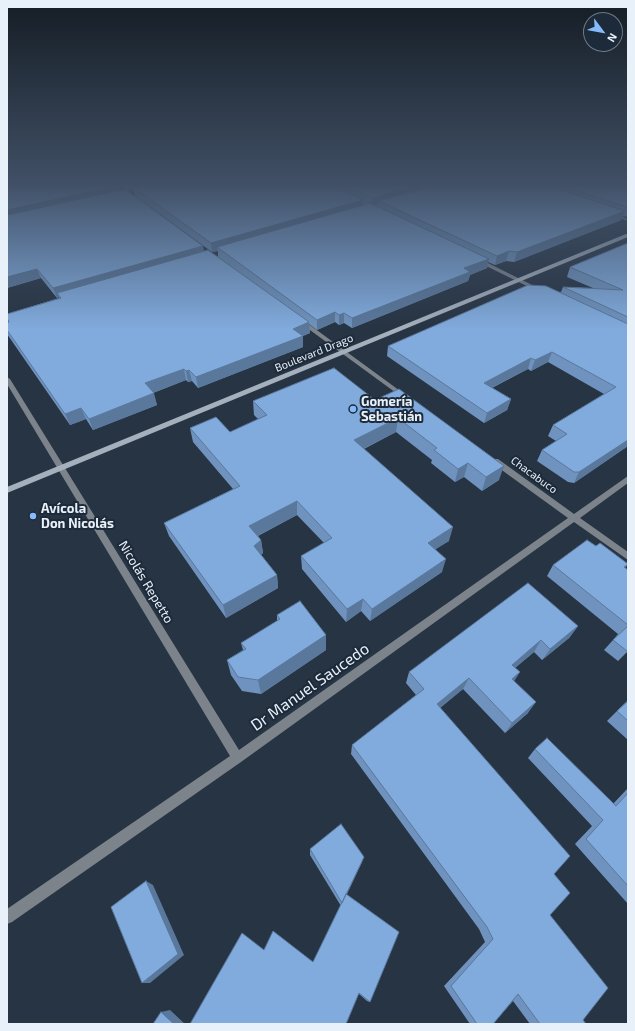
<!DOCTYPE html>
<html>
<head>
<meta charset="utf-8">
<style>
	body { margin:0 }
	#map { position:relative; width:635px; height:1031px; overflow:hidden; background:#273443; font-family:"Exo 2",sans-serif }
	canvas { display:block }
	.frame { position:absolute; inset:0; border:8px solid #e8f0fa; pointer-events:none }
	.north { position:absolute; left:583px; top:12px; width:40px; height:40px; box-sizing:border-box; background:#1d2a39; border:1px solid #6e7986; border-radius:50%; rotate:122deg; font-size:11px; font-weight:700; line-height:16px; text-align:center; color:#e8f0fa }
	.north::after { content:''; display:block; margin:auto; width:14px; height:18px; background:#85bbfb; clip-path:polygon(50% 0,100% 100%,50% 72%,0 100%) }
</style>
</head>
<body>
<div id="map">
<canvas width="635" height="1031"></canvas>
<div class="frame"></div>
<div class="north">N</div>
</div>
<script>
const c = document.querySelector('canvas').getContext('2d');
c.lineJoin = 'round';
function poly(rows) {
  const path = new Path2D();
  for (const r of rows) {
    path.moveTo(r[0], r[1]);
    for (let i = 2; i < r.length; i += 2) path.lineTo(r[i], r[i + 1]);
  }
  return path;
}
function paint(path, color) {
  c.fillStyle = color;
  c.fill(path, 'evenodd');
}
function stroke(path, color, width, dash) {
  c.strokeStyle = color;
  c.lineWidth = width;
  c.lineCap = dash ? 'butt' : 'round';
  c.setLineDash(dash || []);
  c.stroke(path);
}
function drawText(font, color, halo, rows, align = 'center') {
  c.font = font + ' "Exo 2",sans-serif';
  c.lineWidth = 4;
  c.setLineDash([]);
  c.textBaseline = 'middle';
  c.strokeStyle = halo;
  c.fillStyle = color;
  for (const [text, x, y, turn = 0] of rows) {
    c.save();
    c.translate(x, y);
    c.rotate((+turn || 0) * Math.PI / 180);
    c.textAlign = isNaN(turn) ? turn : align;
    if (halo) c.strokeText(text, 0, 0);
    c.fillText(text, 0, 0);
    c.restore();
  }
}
paint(poly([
	[611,213,628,219,628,221,611,215,611,213],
	[476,259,480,259,540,289,535,290,476,261,476,259],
	[299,320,303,320,407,396,407,398,403,398,299,322,299,320],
	[7,377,10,379,239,750,568,518,492,463,491,461,492,459,498,459,574,514,628,476,628,483,580,518,628,552,628,560,574,522,241,762,12,922,7,924,7,909,230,756,7,384,7,377]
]), '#7c838b');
paint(poly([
	[626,234,628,234,628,237,7,493,7,487,626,234]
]), '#a5b0bd');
paint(poly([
	[120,186,628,186,628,217,623,216,621,220,514,262,506,261,495,265,488,262,487,268,470,275,468,281,352,328,344,323,339,325,335,322,317,330,309,324,310,333,303,336,303,347,198,388,192,381,188,382,186,380,153,393,157,405,93,430,86,419,70,425,7,334,7,323,8,322,7,320,7,314,59,298,59,297,57,298,41,278,7,288,120,186,121,190,204,251,218,257,218,251,212,252,135,196,133,191,129,191],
	[628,243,628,446,574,483,568,482,537,461,542,450,556,441,548,436,553,425,604,394,548,362,531,371,528,369,492,388,511,399,507,410,484,423,387,356,388,346,561,292,563,287,593,288,567,277,570,267],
	[375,400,499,480,482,491,464,477,455,482,431,463,432,460,396,432,364,449,449,541,435,549,442,572,370,621,361,611,346,622,302,569,301,556,324,543,297,515,258,536,261,540,263,553,261,555,277,575,278,588,226,618,169,536,164,523,233,489,193,442,190,428,230,432,258,419,254,415,253,401],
	[596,546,628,564,625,568,628,570,628,651,618,661,604,650,613,640,618,634,547,576,553,565],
	[277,615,326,635,326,650,261,694,242,691,231,675,227,660,243,650,241,643,277,621],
	[578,626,569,638,542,660,534,652,515,668,514,681,528,713,505,733,463,689,440,708,554,874,550,915,583,1020,586,1024,530,1024,513,1001,493,1024,470,1024,444,986,485,942,479,929,351,754,352,745,416,695,406,683,409,672],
	[628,700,628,740,607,721],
	[535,749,613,804,628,788,628,904,575,844,592,826,528,758],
	[310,849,362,862,347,894,370,1002,367,1001,359,994,264,950,313,962,341,906,310,855]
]), '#6f93be');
paint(poly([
	[116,186,120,186,121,193,7,219,7,210],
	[128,186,165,186,133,187,133,191,129,191],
	[414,186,442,186,379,201,379,204,371,206,372,198],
	[363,200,363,209,217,247,218,251,212,252,211,243],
	[625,211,621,220,514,262,517,252],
	[203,246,205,255,57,293,59,297,57,298,53,288],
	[509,251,506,261,495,265,497,256],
	[489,259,487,268,470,275,468,281,352,328,352,318,464,268],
	[37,269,41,278,7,288,7,277],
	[335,312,335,322,317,330,317,320],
	[344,313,344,323,339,325,339,315],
	[309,322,310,333,297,338,303,336,303,347,198,388,196,377,293,329],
	[552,352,548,362,531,371,535,360],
	[531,358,528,369,481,393,484,383],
	[184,369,186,380,148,395,145,383],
	[189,370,192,381,188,382,186,371],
	[154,393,157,405,93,430,89,419],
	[511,399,507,410,484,423,487,413],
	[81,408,86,419,70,425,65,414],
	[398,418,396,432,353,454,354,440],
	[628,440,628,446,574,483,579,472],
	[468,463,464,477,455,482,458,469],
	[504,466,499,480,482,491,486,477],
	[297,501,297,515,251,539,249,526],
	[453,527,449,541,425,556,428,543],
	[261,540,263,553,256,559,254,546],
	[446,559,442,572,370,621,372,609],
	[277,575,278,588,226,618,223,605],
	[363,599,361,611,346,622,347,609],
	[578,626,569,638,542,660,550,649],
	[326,635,326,650,261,694,258,680],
	[541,640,534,652,505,676,512,665],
	[520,672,513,683,512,679],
	[469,678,463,689,432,714,437,704],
	[536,702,528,713,505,733,512,723],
	[364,857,362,862,341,906,342,903],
	[146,881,153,885,184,955,150,983,142,983],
	[170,1010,185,1024,174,1024,161,1012]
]), '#5a789b');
const building = poly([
	[7,186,116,186,7,210,7,186],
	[141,186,334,186,363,200,211,243,133,187,141,186],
	[345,186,414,186,372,198,345,186],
	[432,186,550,186,625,211,517,252,509,251,497,256,379,201,432,186],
	[561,186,628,186,628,207,561,186],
	[125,189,203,246,53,288,37,269,7,277,7,215,125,189],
	[370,203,489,259,464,268,470,272,352,318,344,313,339,315,335,312,317,320,217,247,370,203],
	[628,243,628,317,563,287,623,290,570,267,628,243],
	[208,250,309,322,293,329,303,336,196,377,189,370,186,371,184,369,145,383,154,393,89,419,81,408,65,414,7,330,7,323,9,322,7,318,7,314,61,298,57,293,208,250],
	[528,285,546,286,628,324,628,440,579,472,574,472,542,450,567,434,553,425,616,387,552,352,535,360,531,358,484,383,511,399,487,413,388,346,528,285],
	[334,368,375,400,399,389,504,466,486,477,468,463,458,469,434,450,437,448,398,418,354,440,453,527,428,543,446,559,372,609,363,599,347,609,301,556,332,538,297,501,249,526,261,540,254,546,277,575,223,605,164,523,240,486,190,428,216,417,230,432,267,415,253,401,334,368],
	[587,540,596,546,600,543,628,564,624,567,628,570,628,625,553,565,587,540],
	[528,583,578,626,550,649,541,640,512,665,520,672,512,679,536,702,512,723,469,678,437,704,570,856,554,874,570,893,550,915,608,988,583,1020,586,1024,540,1024,518,994,493,1024,477,1024,451,986,493,939,487,927,352,745,424,689,409,672,528,583],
	[300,601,326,635,258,680,238,677,227,660,246,649,241,643,280,619,277,615,300,601],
	[628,626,628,651,627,651,613,640,628,626],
	[628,701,628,721,617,711,628,701],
	[547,738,616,806,628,793,628,886,586,839,603,820,535,749,547,738],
	[341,824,364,857,342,903,310,849,341,824],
	[146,881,178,954,142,983,111,907,146,881],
	[346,894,399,932,370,1002,359,993,346,1024,190,1024,242,933,264,950,273,931,313,962,346,894],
	[161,1012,174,1024,153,1024,161,1012]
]);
paint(building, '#81abdd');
stroke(building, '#5a789b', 1);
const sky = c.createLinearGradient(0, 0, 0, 330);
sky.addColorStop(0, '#151d25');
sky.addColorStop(0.56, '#415066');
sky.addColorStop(1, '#41506600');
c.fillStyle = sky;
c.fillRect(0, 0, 635, 330);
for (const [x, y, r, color] of [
	[353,409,4,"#85bbfb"],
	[33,516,4,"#85bbfb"]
]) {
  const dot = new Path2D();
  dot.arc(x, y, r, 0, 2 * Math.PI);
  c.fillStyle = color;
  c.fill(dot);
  stroke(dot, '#1d2a39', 1.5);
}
drawText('11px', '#e8f0fa', '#1d2a39', [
	["Boulevard Drago",314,353,-22],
	["Chacabuco",534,475,36]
]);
drawText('bold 13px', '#e8f0fa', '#1d2a39', [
	["Gomería",361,402],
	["Sebastián",361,417],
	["Avícola",41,509],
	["Don Nicolás",41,524]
], 'left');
drawText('13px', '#e8f0fa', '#1d2a39', [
	["Nicolás Repetto",146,582,59]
]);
drawText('16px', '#e8f0fa', '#1d2a39', [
	["Dr Manuel Saucedo",310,687,-35]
]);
</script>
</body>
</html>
